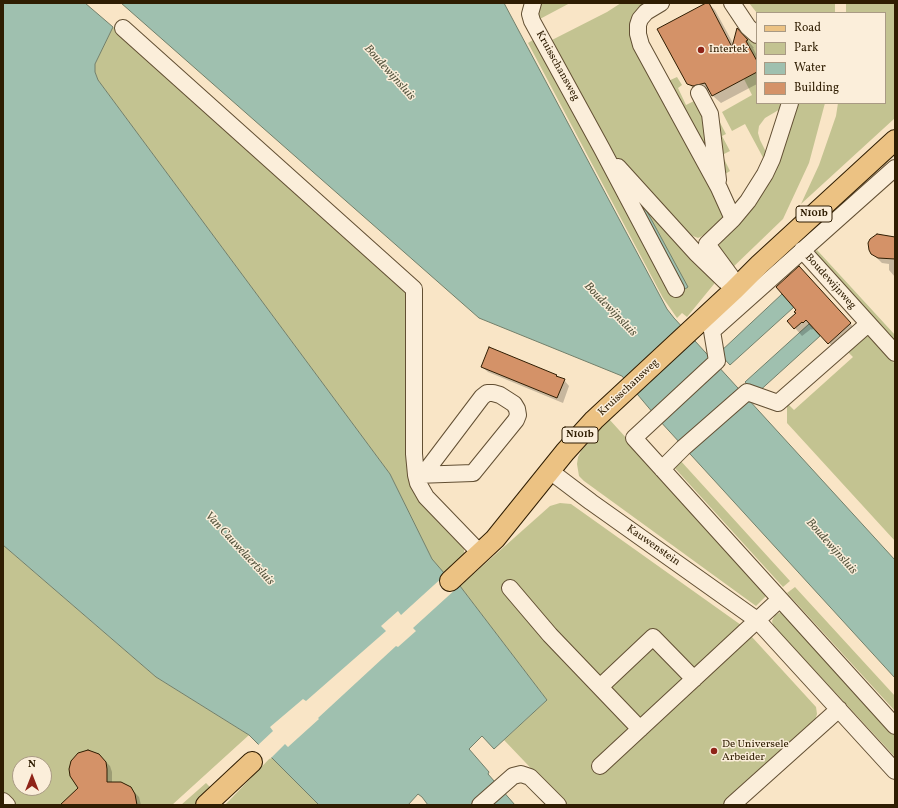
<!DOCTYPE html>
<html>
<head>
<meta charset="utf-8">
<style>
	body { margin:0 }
	#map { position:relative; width:898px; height:808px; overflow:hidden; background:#f9e5c6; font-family:Vollkorn,serif }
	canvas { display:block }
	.frame { position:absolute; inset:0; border:4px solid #2f1d02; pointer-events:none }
	.legend { position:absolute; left:756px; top:12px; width:130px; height:92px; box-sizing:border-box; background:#fbeeda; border:1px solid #a99a84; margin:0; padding:5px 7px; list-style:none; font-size:12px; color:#2f1d02 }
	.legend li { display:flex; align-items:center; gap:8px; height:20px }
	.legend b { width:20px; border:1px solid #a99a84 }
	.north { position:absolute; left:12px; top:756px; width:40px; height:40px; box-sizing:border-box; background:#fbeeda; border:1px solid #a99a84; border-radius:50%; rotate:0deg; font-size:11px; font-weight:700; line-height:16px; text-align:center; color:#2f1d02 }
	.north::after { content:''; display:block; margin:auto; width:14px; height:18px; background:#8f2418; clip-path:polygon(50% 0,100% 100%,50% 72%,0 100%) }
</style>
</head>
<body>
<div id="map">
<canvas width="898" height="808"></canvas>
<div class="frame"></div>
<ul class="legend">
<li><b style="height:5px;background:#ecc283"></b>Road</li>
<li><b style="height:11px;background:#c3c391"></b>Park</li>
<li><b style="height:11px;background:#9fc0af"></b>Water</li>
<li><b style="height:11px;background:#d49268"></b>Building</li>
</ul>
<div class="north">N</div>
</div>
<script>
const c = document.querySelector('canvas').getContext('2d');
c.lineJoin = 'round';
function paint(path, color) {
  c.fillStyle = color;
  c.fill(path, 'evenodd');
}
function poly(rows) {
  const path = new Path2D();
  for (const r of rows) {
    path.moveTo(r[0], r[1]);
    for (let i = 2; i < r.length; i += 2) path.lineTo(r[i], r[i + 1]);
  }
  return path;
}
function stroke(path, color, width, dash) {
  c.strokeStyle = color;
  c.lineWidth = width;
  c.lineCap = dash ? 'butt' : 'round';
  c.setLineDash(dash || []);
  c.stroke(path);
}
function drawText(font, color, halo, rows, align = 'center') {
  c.font = font + ' Vollkorn,serif';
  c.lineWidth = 3;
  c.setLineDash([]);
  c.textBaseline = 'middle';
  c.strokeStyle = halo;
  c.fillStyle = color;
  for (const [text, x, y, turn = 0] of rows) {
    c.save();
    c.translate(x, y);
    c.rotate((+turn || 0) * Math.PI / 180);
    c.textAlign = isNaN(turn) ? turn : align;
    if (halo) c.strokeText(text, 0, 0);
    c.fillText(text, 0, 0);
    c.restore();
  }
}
paint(poly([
	[541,3,570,3,538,20,538,6],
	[621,3,652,3,635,20,707,183,724,217,716,228,702,236,698,238,688,234,607,148,550,41,607,12],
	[749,3,835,3,835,13,757,13],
	[846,3,895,3,895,118,801,204,819,165,836,116,838,103,885,103,885,13,846,13],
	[113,27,409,290,410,479,461,542,464,549,464,555,445,575,432,559,390,474,98,80,95,72,95,64],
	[536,38,675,295,687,287,644,206,638,209,627,188,715,281,714,284,687,317,682,313,677,318,663,298,528,43],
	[751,38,757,40,757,61,732,48],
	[757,71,757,103,785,103,782,108,765,118,759,126,758,133,760,140,769,158,767,165,745,124,732,131,722,112,752,95,744,79],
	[677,77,682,85,678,88,686,105,696,100,703,113,710,158,666,82],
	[794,103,825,103,809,163,783,219,729,271,716,249,750,204],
	[716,115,726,134,722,136,730,151,722,155,730,171,722,176],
	[817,250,895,335,895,342,814,253],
	[867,336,873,339,895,364,895,541,787,423,787,403,794,410,853,357,846,350,862,337],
	[609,419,768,594,756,606,584,481,579,476,577,464,578,457,581,451],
	[679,459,790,581,783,587,672,465],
	[560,503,571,504,741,625,816,707,817,714,815,720,722,805,566,805,504,740,547,700,460,586,550,506],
	[3,545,156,677,249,735,172,805,3,805],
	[20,764,44,764,44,788,20,788],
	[795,587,895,696,895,711,787,593],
	[781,612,784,613,895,733,895,757,773,625,772,621,775,615],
	[271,757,319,805,225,805],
	[206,783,212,789,194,805,181,805]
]), '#c3c391');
const water = poly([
	[3,3,85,3,113,27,95,64,95,72,98,80,390,474,432,559,457,588,460,586,547,700,494,749,482,736,469,749,489,772,488,774,515,805,428,805,422,797,418,794,408,805,319,805,249,735,156,677,3,545,3,3],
	[121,3,504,3,667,309,674,318,895,560,895,678,659,420,622,376,479,318,121,3],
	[644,206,688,287,682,291,638,209,644,206],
	[782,294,794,307,730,365,719,353,782,294],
	[809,324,820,336,756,394,745,382,809,324]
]);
paint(water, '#9fc0af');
stroke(water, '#727f6a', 1);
paint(poly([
	[445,575,457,588,413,628,416,631,398,647,396,646,318,718,319,719,288,747,285,744,270,759,257,746,273,731,270,727,303,699,306,701,386,631,381,626,398,611,401,615]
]), '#f9e5c6');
paint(poly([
	[708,3,715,10,734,45,745,37,754,48,753,48,757,56,757,84,721,103,713,96,710,91,701,93,696,91,688,83],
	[895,238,895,277,889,270,889,264,882,263,875,256],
	[807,275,858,332,837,351,814,327,812,330,811,329,802,336,795,328,798,310],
	[490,349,557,376,564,380,569,386,563,403,488,372,482,367],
	[98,754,110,766,112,772,112,783,127,785,139,797,141,805,61,805,79,788]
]), '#0003');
const building = poly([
	[706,3,709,3,732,47,737,28,748,40,746,41,757,61,757,72,712,96,705,83,693,86,687,84,657,29,706,3],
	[877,234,895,237,895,259,878,258,871,254,869,250,868,243,870,239,877,234],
	[799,266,851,323,828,344,806,320,803,323,802,322,794,329,787,321,796,313,794,312,796,310,776,287,799,266],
	[489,347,557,375,556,376,565,379,557,398,481,367,489,347],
	[88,750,99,754,106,762,107,769,107,782,121,782,131,787,135,794,137,805,60,805,78,788,70,776,69,769,71,761,78,753,88,750]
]);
paint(building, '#d49268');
stroke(building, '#2f1d02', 1);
const minor = poly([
	[533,3,530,14,532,21,602,149,676,289],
	[661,3,646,12,640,19,638,25,638,34,641,45,719,188,733,219],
	[732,3,748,27,757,35],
	[123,28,414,289,414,454,416,475,418,483,426,497,480,553],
	[699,93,710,114,718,180],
	[618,167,696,253,725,281],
	[802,250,895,353],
	[738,286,707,244,733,219,748,201,765,174,772,159,790,103],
	[662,469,683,448,747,392,778,403,868,324],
	[550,471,591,502,757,620,895,771],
	[416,475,473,473,516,420,518,415,517,409,514,404,500,395,493,393,487,393,482,397,423,475],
	[510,588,550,635,640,729],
	[780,599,895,726],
	[600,687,653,637,694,679],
	[600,766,780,599,634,438,717,361,712,331,895,168],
	[3,801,7,805],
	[480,805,513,776,521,774,530,777,558,805],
	[732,805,839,709]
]);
const major = poly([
	[450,581,495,539,565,452,594,420,734,290,760,264,895,140],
	[206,805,252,762]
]);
stroke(minor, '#624f33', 18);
stroke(major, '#2f1d02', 22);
stroke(minor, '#fbeeda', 16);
stroke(major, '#ecc283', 20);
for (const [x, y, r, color] of [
	[701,50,4,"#8f2418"],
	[714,751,4,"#8f2418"]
]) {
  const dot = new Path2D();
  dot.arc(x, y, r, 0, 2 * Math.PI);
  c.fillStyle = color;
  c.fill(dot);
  stroke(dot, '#fbeeda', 1.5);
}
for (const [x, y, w] of [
	[814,214,36],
	[580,435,36]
]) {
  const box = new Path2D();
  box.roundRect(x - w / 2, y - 8, w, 16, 3);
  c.fillStyle = '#fbeeda';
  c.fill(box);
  stroke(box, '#2f1d02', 1);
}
drawText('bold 10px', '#2f1d02', null, [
	["N101b",814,214],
	["N101b",580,435]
]);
drawText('11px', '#2f1d02', '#fbeeda', [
	["Intertek",709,50],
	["De Universele",722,745],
	["Arbeider",722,758]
], 'left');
drawText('11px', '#2f1d02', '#fbeeda', [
	["Kruisschansweg",557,66,61],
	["Boudewijnweg",830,282,48],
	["Kruisschansweg",629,388,-43],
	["Kauwenstein",653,546,35]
]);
drawText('italic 12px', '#56563f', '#fbeeda', [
	["Boudewijnsluis",389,73,48],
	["Boudewijnsluis",610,310,46],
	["Boudewijnsluis",831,547,48],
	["Van Cauwelaertsluis",239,549,47]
]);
</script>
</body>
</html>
